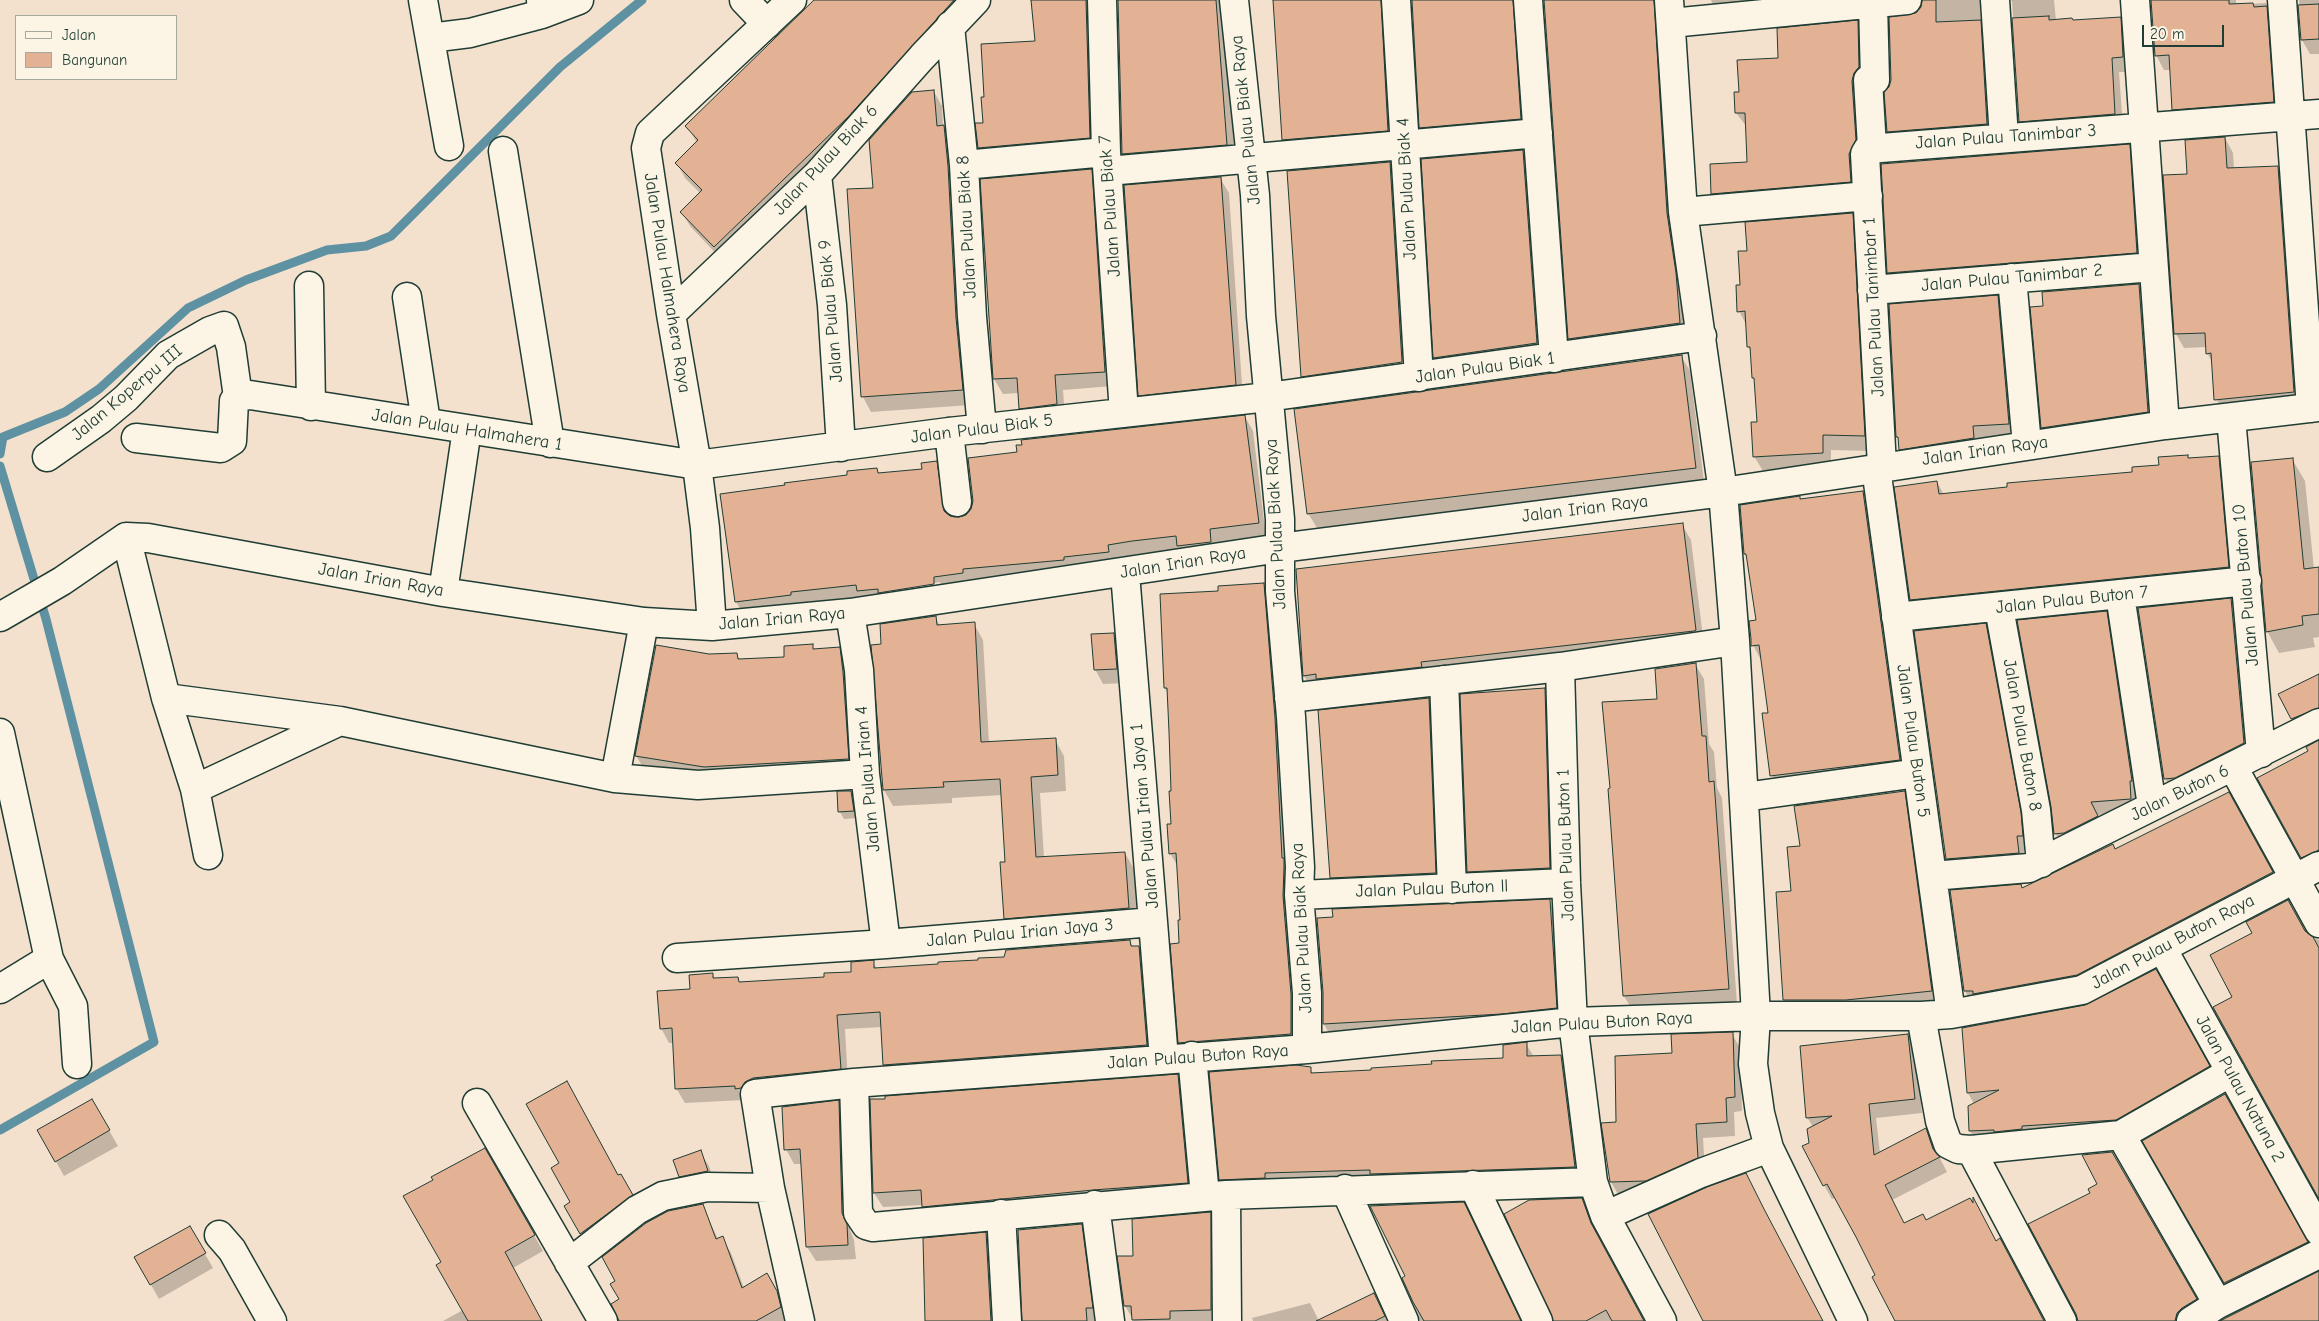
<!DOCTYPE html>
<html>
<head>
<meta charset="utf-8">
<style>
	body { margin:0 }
	#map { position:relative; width:2319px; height:1321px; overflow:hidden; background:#f4e1cd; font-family:"Comic Neue",sans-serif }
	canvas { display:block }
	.legend { position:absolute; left:15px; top:15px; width:162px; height:65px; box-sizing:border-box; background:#fcf5e5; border:1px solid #a4ab9e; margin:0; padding:6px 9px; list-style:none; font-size:15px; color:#1f3d34 }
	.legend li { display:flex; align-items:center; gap:10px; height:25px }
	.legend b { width:25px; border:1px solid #a4ab9e }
	.scale { position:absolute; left:2142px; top:25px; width:82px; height:22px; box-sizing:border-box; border:2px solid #1f3d34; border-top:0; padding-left:6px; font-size:15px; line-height:18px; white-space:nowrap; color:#1f3d34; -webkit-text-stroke:4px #fcf5e5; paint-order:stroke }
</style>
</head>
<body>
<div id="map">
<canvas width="2319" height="1321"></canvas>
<ul class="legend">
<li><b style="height:6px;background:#fcf5e5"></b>Jalan</li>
<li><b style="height:14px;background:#e3b295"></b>Bangunan</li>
</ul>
<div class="scale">20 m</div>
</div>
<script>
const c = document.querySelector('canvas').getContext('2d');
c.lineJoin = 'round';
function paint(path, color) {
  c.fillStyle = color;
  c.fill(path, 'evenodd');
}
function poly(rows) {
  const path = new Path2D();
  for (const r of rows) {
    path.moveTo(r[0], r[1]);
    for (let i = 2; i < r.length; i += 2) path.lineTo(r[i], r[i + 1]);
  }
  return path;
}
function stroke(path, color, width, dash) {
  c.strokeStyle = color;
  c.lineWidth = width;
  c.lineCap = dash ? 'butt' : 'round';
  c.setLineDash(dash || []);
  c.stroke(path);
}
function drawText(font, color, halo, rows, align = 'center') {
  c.font = font + ' "Comic Neue",sans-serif';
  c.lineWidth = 4;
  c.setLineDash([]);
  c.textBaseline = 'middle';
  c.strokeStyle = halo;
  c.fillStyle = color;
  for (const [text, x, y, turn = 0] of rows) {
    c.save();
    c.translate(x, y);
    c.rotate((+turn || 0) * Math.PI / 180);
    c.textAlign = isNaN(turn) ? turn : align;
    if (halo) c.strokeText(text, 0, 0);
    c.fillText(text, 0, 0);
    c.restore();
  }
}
paint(poly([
	[816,0,980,0,723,261,690,226,682,212,700,193,685,178,677,163,697,143,687,126],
	[1046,0,1106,0,1098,152,988,162,979,148,986,98,1036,42],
	[1116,0,1224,0,1235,159,1131,168,1123,154,1119,1],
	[1274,0,1401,0,1396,145,1292,154,1284,140],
	[1409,0,1533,0,1529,133,1429,142,1421,127,1413,1],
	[1541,0,1663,0,1687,338,1578,353,1570,339,1545,1],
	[1711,0,1900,0,1719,18],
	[1922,0,1999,0,1995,138,1896,146,1888,132,1890,88,1917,14,1923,7],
	[2009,0,2054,0,2056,21,2120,19,2128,33,2131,72,2119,72,2123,128,2028,136,2020,121,2012,1],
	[2152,0,2236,0,2236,5,2266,3,2274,18,2281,116,2182,124,2173,109,2171,70,2164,70,2156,55],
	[2299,0,2319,0,2319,54,2310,54,2302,40],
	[1857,22,1865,36,1858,196,1721,208,1713,194,1749,164,1747,127,1736,113,1736,93,1740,93,1780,59],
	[934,92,942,106,943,126,952,141,970,405,871,412,863,397,848,190,874,189],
	[2225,138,2233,153,2234,169,2277,167,2286,182,2302,406,2223,411,2215,397,2213,363,2207,353,2207,347,2184,348,2176,334,2164,177,2188,175],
	[2129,146,2137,160,2145,267,1897,287,1888,273],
	[1523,151,1531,166,1545,358,1443,372,1435,358],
	[1390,163,1398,178,1410,377,1311,391,1303,376],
	[1408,360,1409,363,1308,377,1308,374],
	[1091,170,1099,185,1113,386,1063,390,1065,419,1029,423,1020,408,1019,393,1003,394,994,379,982,180],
	[1220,178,1229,193,1243,400,1148,410,1140,395],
	[1852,214,1860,229,1873,451,1831,450,1831,468,1763,471,1754,456,1758,423,1751,352,1748,346,1747,326,1739,311,1748,252],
	[2139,285,2147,299,2156,426,2051,442,2042,428,2044,307],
	[1997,297,2006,311,2017,439,1908,464,1900,449,1897,436],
	[1681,356,1690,371,1704,482,1317,528,1308,513],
	[1245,417,1253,431,1266,537,1217,543,1219,556,1181,550,1141,555,745,616,736,602,849,476,877,469,879,474,923,470,936,463,944,477,950,517,959,519,967,516,1019,454],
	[940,582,941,585,879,594,879,592],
	[2187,456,2189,460,2218,457,2226,472,2236,582,1920,614,1911,599,1937,482,1944,495,2134,473],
	[2292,459,2305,481,2314,569,2319,568,2319,637,2313,638,2315,647,2279,653,2267,631],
	[1863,492,1872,508,1909,775,1781,791,1772,775,1769,714,1762,662,1753,645,1757,621,1748,560,1745,554,1799,497,1801,500],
	[1682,525,1691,540,1704,645,1313,690,1304,676],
	[1264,584,1272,599,1299,1049,1188,1057,1180,1043,1182,921,1178,867,1170,853,1172,792,1168,694,1165,688,1219,592],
	[2231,600,2239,614,2252,757,2173,793,2165,778],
	[2106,612,2114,625,2139,794,2136,794,2138,812,2098,815,2105,829,2063,846,2055,833],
	[935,617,940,626,974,624,983,640,989,743,1055,740,1064,756,1066,791,1040,793,1044,858,1125,853,1134,869,1137,924,1014,934,1005,918,1006,863,1002,795,952,798,952,803,893,806,884,790,883,646],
	[1985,625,1993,639,2030,849,2024,850,2026,867,1955,873,1947,859],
	[1113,634,1122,649,1125,683,1103,684,1095,669],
	[812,645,814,650,839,648,847,663,856,774,645,770,636,756,709,656,736,654,740,660,786,658],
	[1695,664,1704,679,1709,744,1714,752,1717,788,1722,798,1737,1004,1633,1011,1624,996,1611,815,1658,700],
	[2319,674,2319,724,2301,733,2280,694],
	[1544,689,1553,704,1558,883,1477,886,1468,871],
	[1428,699,1437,714,1444,888,1340,892,1331,878],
	[2319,742,2319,868,2310,872,2302,857,2309,752],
	[851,792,855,799,857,818,844,819,840,812],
	[1904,792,1912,807,1940,1006,1793,1015,1784,1000,1778,893,1792,892,1802,847],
	[2237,809,2281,888,2086,990,1974,1007,1965,991,1951,891,2021,886,2023,889,2115,851],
	[1549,901,1557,916,1564,1023,1332,1039,1324,1024],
	[2288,901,2310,937,2319,940,2319,1196,2234,997,2254,934],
	[1130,941,1133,947,1139,947,1147,962,1155,1060,893,1080,884,1065,882,1027,845,1029,848,1083,743,1100,685,1103,676,1088,674,1043,669,1043,661,1028,692,990,712,974,715,979,738,978,740,983,826,978,853,973,873,962,877,969,939,965,1005,958,1005,954],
	[2155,971,2216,1080,2124,1133,1978,1144,1970,1131,1974,1104,1968,1093,2086,1006],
	[1732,1034,1740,1048,1742,1111,1734,1112,1735,1136,1703,1138,1705,1172,1619,1196,1611,1182,1618,1123],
	[1908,1035,1916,1050,1922,1113,1876,1118,1880,1153,1925,1129,1947,1172,1892,1200,1904,1224,1926,1222,1996,1242,2044,1321,1897,1321,1877,1276,1835,1198,1832,1199,1824,1185,1810,1144,1813,1127,1807,1117],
	[1526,1044,1534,1057,1561,1056,1569,1070,1583,1181,1228,1193,1220,1180,1310,1068,1313,1074,1372,1071,1505,1059],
	[1177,1076,1186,1090,1196,1197,931,1221,923,1205,883,1207,874,1193,871,1101],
	[92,1101,118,1146,64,1176,39,1131],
	[838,1102,847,1117,850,1230,854,1240,856,1259,816,1261,807,1247,802,1164,794,1164,786,1149],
	[2233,1110,2314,1258,2234,1298,2144,1141],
	[485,1150,543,1251,513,1268,541,1321,443,1321,463,1310,443,1262],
	[700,1152,709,1166,716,1186,689,1191,680,1176],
	[2112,1153,2204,1314,2195,1321,2086,1321,2092,1193,2099,1185],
	[620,1175,640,1210,590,1248,566,1206],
	[1581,1199,1590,1214,1599,1239,1643,1321,1555,1321],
	[702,1205,718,1239,722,1238,731,1253,744,1288,767,1275,785,1308,788,1321,620,1321,621,1300],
	[1210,1213,1217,1226,1218,1321,1134,1321,1125,1306,1119,1258,1134,1257],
	[1081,1225,1089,1240,1100,1321,1024,1321],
	[190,1228,213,1268,159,1299,136,1258],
	[986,1234,994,1248,998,1321,931,1321],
	[1403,1278,1521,1321,1420,1321],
	[1374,1294,1388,1321,1253,1321,1252,1318,1310,1303,1319,1321]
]), '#0003');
stroke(poly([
	[0,454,3,437,65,412,99,389,188,308,246,280,327,250,366,246,391,236,560,67,642,0],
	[0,466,46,619,154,1042,0,1130]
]), '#5e91a1', 9);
const building = poly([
	[814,0,954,0,848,117,714,247,680,212,702,190,675,163,698,140,685,126,814,0],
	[1031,0,1086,0,1090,138,978,148,975,123,983,123,981,97,984,97,981,44,1035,41,1031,0],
	[1118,0,1216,0,1227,145,1122,154,1118,0],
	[1273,0,1381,0,1388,131,1282,140,1273,0],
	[1412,0,1513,0,1521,119,1419,128,1412,0],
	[1544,0,1654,0,1667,213,1676,273,1680,323,1568,339,1544,0],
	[1922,0,1936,0,1936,22,1981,20,1987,124,1887,132,1884,92,1889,87,1891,80,1889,17,1916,13,1921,7,1922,0],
	[2151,0,2229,0,2229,4,2253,3,2254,7,2267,6,2274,102,2172,110,2169,55,2155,56,2151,0],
	[2319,4,2319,39,2301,40,2298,5,2319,4],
	[2049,16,2049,20,2072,18,2073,20,2121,17,2123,57,2112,58,2115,114,2019,122,2012,18,2049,16],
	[1858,20,1859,67,1854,73,1852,81,1856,140,1849,154,1851,182,1711,194,1710,164,1747,162,1745,113,1735,113,1734,92,1739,92,1737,60,1778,58,1777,28,1858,20],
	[934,90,937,126,944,125,948,166,956,318,963,390,861,397,847,189,873,188,869,140,912,92,934,90],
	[2225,137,2227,168,2278,166,2294,392,2214,400,2211,353,2206,354,2205,333,2174,334,2163,175,2187,174,2185,140,2225,137],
	[2130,144,2137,253,1887,273,1881,164,2130,144],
	[1523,150,1537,343,1433,358,1421,159,1523,150],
	[1390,162,1402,362,1301,377,1287,171,1390,162],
	[1092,169,1105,372,1055,375,1057,404,1019,409,1017,378,993,379,980,179,1092,169],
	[1221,177,1236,385,1138,396,1124,185,1221,177],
	[1853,213,1865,436,1823,435,1823,453,1753,457,1751,422,1757,422,1754,378,1752,378,1750,347,1747,347,1745,311,1737,312,1736,285,1740,285,1738,251,1747,251,1745,222,1853,213],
	[2139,284,2148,412,2041,428,2030,307,2043,306,2042,292,2139,284],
	[1998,295,2009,424,1973,426,1974,438,1899,450,1898,437,1896,437,1889,304,1998,295],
	[1682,355,1696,468,1307,514,1294,409,1682,355],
	[1245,415,1259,523,1210,529,1211,542,1177,546,1176,536,1132,541,1108,545,1109,552,1064,557,1064,560,963,569,963,573,934,577,934,584,878,593,878,589,857,591,856,585,791,592,791,595,735,602,720,494,785,485,784,483,847,475,847,471,877,468,878,473,922,469,921,463,937,461,944,511,950,516,959,517,966,515,971,509,973,501,968,458,1017,452,1016,445,1022,445,1021,440,1245,415],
	[2188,455,2188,458,2219,456,2229,567,1910,600,1894,487,1937,481,1939,494,2007,487,2007,483,2132,472,2132,467,2159,465,2158,457,2188,455],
	[2293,458,2304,569,2319,567,2319,614,2302,616,2303,625,2266,632,2251,462,2293,458],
	[1863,491,1900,760,1770,776,1762,713,1768,713,1759,645,1751,646,1751,639,1749,621,1756,620,1746,554,1744,554,1740,505,1800,496,1800,499,1863,491],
	[1683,523,1696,630,1694,631,1421,662,1422,667,1316,679,1316,674,1303,676,1296,569,1683,523],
	[1264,583,1275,718,1282,858,1284,858,1284,867,1283,896,1291,994,1291,1034,1178,1043,1170,944,1179,943,1178,920,1180,920,1176,853,1169,854,1167,824,1171,824,1169,791,1171,791,1169,732,1167,688,1164,688,1160,594,1218,591,1218,586,1264,583],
	[2231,598,2244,743,2175,778,2164,779,2138,608,2231,598],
	[2107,611,2132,781,2130,781,2131,799,2091,802,2098,816,2064,833,2054,834,2051,807,2017,620,2107,611],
	[936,616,937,625,975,622,981,742,1056,738,1058,775,1031,777,1036,857,1125,852,1129,908,1004,919,1000,862,1005,862,1000,779,943,782,944,787,883,790,871,645,881,644,880,624,936,616],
	[1986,623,2021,812,2023,836,2017,836,2019,853,1946,859,1914,631,1986,623],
	[1114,633,1117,669,1094,670,1091,634,1114,633],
	[813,644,813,649,840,647,843,672,849,759,704,767,635,756,656,645,709,654,737,653,738,659,784,657,784,646,813,644],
	[1696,663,1702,736,1706,736,1709,782,1714,781,1729,989,1623,996,1610,815,1608,789,1610,788,1602,702,1657,699,1655,669,1696,663],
	[2319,674,2319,708,2291,719,2278,694,2319,674],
	[1545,688,1550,868,1467,872,1460,694,1545,688],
	[1429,698,1436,873,1330,878,1318,710,1429,698],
	[2319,740,2319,850,2301,858,2257,778,2308,751,2306,747,2319,740],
	[837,791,851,791,854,811,838,812,837,791],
	[1905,791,1932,991,1846,1000,1783,1000,1776,892,1791,891,1787,847,1800,846,1794,806,1905,791],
	[2229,792,2273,872,2077,975,1973,994,1973,991,1964,991,1950,890,2021,884,2022,888,2113,844,2115,849,2229,792],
	[1550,899,1557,1008,1502,1014,1323,1024,1323,992,1317,918,1333,917,1332,909,1550,899],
	[2288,900,2305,931,2313,937,2319,948,2319,1199,2213,1007,2232,997,2210,955,2252,933,2246,922,2288,900],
	[1130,940,1131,946,1139,946,1147,1045,883,1065,880,1012,837,1015,841,1069,753,1078,745,1082,741,1088,735,1089,735,1086,675,1089,672,1028,660,1029,657,991,690,989,689,975,713,973,713,978,738,977,739,982,824,977,824,973,851,972,851,962,874,960,874,968,938,964,938,962,978,960,978,958,1004,957,1006,950,1130,940],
	[2156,969,2210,1066,2116,1120,2022,1126,2022,1129,1994,1132,1994,1130,1969,1131,1968,1106,1999,1090,1967,1093,1962,1028,2085,1005,2156,969],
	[1733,1032,1735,1097,1726,1098,1727,1122,1696,1124,1698,1158,1646,1181,1610,1182,1601,1123,1616,1122,1615,1056,1672,1053,1671,1034,1733,1032],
	[1908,1034,1915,1099,1869,1104,1874,1155,1926,1128,1933,1149,1940,1157,1885,1185,1904,1223,1923,1214,1926,1220,1970,1198,1973,1203,1973,1197,1996,1241,2000,1238,2044,1321,1895,1321,1872,1277,1875,1275,1856,1237,1827,1184,1823,1186,1802,1146,1809,1143,1807,1129,1832,1116,1806,1118,1800,1046,1908,1034],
	[1527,1042,1527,1056,1561,1055,1575,1167,1370,1174,1370,1170,1265,1173,1265,1178,1219,1180,1209,1072,1296,1065,1311,1067,1311,1073,1371,1070,1371,1068,1432,1064,1431,1061,1503,1058,1503,1045,1527,1042],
	[1178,1074,1188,1183,1093,1190,922,1207,921,1190,873,1193,870,1099,885,1099,885,1096,1178,1074],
	[567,1081,618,1175,621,1174,633,1195,580,1234,564,1206,570,1202,551,1168,559,1163,526,1104,567,1081],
	[2225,1094,2308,1242,2224,1283,2142,1141,2225,1094],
	[92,1099,110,1130,55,1162,37,1130,92,1099],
	[839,1100,842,1213,847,1224,848,1245,806,1247,800,1149,784,1150,782,1107,839,1100],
	[485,1148,535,1235,505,1252,542,1321,468,1321,436,1265,441,1262,403,1196,433,1180,431,1177,485,1148],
	[701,1150,708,1171,679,1177,673,1160,701,1150],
	[2112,1152,2197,1299,2182,1308,2177,1313,2175,1321,2078,1321,2076,1314,2028,1224,2090,1193,2088,1189,2097,1184,2082,1155,2112,1152],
	[1746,1173,1764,1209,1823,1321,1703,1321,1648,1214,1707,1187,1746,1173],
	[1582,1198,1591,1223,1644,1321,1612,1321,1606,1310,1586,1321,1553,1321,1504,1214,1529,1200,1582,1198],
	[1464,1202,1521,1321,1424,1321,1413,1302,1402,1278,1405,1276,1370,1206,1464,1202],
	[703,1204,716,1239,723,1236,742,1288,767,1273,777,1291,781,1307,756,1321,619,1321,611,1304,619,1299,610,1284,615,1281,602,1257,646,1223,668,1211,703,1204],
	[1211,1212,1211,1310,1170,1311,1170,1319,1132,1320,1131,1306,1124,1306,1117,1256,1133,1256,1132,1219,1211,1212],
	[1082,1224,1093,1308,1086,1308,1087,1321,1022,1321,1018,1230,1082,1224],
	[190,1226,206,1253,150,1285,134,1257,190,1226],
	[986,1232,991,1321,925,1321,923,1238,986,1232],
	[2319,1271,2319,1321,2220,1321,2226,1318,2319,1271],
	[1374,1293,1385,1316,1375,1321,1316,1321,1374,1293]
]);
paint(building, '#e3b295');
stroke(building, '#1f3d34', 1);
const minor = poly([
	[423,0,449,146],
	[541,0,542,14,579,0],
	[744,0,767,24],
	[1102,0,1106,152,1124,413],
	[1234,0,1255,195,1261,316,1280,519,1280,591,1291,717,1300,867,1299,895,1307,993,1307,1049],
	[1396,0,1419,377],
	[1528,0,1554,358],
	[1669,0,1683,212,1723,492,1735,641,1756,1016,1753,1064,1760,1113,1769,1148,1853,1321],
	[1995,0,2004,138],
	[2135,0,2165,425],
	[2282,0,2311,408],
	[1671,23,1907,0],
	[950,26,964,165,972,317,982,429],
	[430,38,470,33,542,14],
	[1872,147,1868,80,1875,80,1873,3],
	[503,151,550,443],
	[964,165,1106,152],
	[1108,171,1538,133],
	[817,175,832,305,841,447],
	[1683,212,1868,196],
	[2012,278,2027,445],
	[309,286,311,406],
	[1872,290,2153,267],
	[407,297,426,422],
	[671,314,817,175,922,57,976,0],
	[238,397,250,395,697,465,949,432,1268,397,1702,336],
	[2231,418,2261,753],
	[949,432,957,502],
	[136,438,221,448,232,441,234,401,238,397],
	[47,457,101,419,126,398,168,355,210,331,224,326,231,347,238,397],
	[1882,466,1865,154,1868,149,2319,114],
	[1876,468,1951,1014],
	[126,537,166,698,195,789,208,855],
	[1125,573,1164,1059],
	[443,592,467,429],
	[2120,595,2152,806],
	[1999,608,2036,810,2041,863],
	[850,613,859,670,865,774,886,944],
	[0,617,62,581,126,537,148,538,443,592,644,622,712,626,850,613,1280,548,1723,492,2165,425,2319,407],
	[1896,617,2247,581],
	[712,626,705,528,697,465,671,314,646,148,650,133,792,0],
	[1560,667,1566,883,1573,1022,1593,1182,1605,1216,1662,1321],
	[1444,680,1452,889],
	[166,698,340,721,615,778,698,785,865,774],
	[1289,698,1560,667,1735,641],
	[0,733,49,959,73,1006,77,1064],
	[2233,767,2319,923],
	[615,778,644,622],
	[195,789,340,721],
	[1744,797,1918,773],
	[1932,876,2029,868,2319,723],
	[1299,895,1566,883],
	[2162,948,2319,1231],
	[677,958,886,944,1153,922],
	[0,989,49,959],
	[1921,1016,1940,1121,1948,1144,1958,1149,1971,1150,2121,1135,2231,1072],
	[1192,1056,1205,1196],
	[854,1083,858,1213,866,1225,873,1227,1226,1195,1593,1182],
	[477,1103,603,1321],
	[2121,1135,2218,1304],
	[1971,1150,2062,1321],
	[1473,1185,1538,1321],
	[1345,1189,1404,1321],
	[1226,1195,1227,1321],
	[1095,1205,1110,1321],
	[1001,1214,1007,1321],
	[1605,1216,1701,1173,1769,1148],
	[219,1235,232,1250,272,1321],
	[569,1263,637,1210,663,1196,707,1187,770,1188],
	[800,1321,770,1188,755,1094,854,1083,1307,1049,1573,1022,1756,1016,1921,1016,1951,1014,2082,990,2319,866],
	[2191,1321,2218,1304,2319,1254]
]);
stroke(minor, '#1f3d34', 31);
stroke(minor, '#fcf5e5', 28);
drawText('18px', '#1f3d34', '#fcf5e5', [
	["Jalan Pulau Biak Raya",1246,120,-96],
	["Jalan Pulau Tanimbar 3",2006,137,-4],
	["Jalan Pulau Biak 6",826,160,-47],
	["Jalan Pulau Biak 4",1407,189,-93],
	["Jalan Pulau Biak 7",1110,206,-94],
	["Jalan Pulau Biak 8",967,227,-93],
	["Jalan Pulau Tanimbar 2",2012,278,-5],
	["Jalan Pulau Halmahera Raya",667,283,81],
	["Jalan Pulau Tanimbar 1",1874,307,-93],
	["Jalan Pulau Biak 9",831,311,-95],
	["Jalan Pulau Biak 1",1485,368,-8],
	["Jalan Koperpu III",127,393,-40],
	["Jalan Pulau Biak 5",982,429,-7],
	["Jalan Pulau Halmahera 1",467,430,9],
	["Jalan Irian Raya",1985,451,-8],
	["Jalan Irian Raya",1585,509,-7],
	["Jalan Pulau Biak Raya",1276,524,-93],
	["Jalan Irian Raya",1183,563,-9],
	["Jalan Irian Raya",381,580,10],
	["Jalan Pulau Buton 10",2246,585,-95],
	["Jalan Pulau Buton 7",2072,600,-6],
	["Jalan Irian Raya",782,619,-5],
	["Jalan Pulau Buton 8",2022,735,80],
	["Jalan Pulau Buton 5",1913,741,82],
	["Jalan Pulau Irian 4",868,779,-95],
	["Jalan Buton 6",2180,793,-26],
	["Jalan Pulau Irian Jaya 1",1145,816,-95],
	["Jalan Pulau Buton 1",1566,845,-92],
	["Jalan Pulau Buton ll",1432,889,-2],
	["Jalan Pulau Biak Raya",1302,928,-93],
	["Jalan Pulau Irian Jaya 3",1020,933,-5],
	["Jalan Pulau Buton Raya",2173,942,-28],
	["Jalan Pulau Buton Raya",1602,1023,-3],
	["Jalan Pulau Buton Raya",1198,1057,-4],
	["Jalan Pulau Natuna 2",2240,1089,61]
]);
</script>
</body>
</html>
